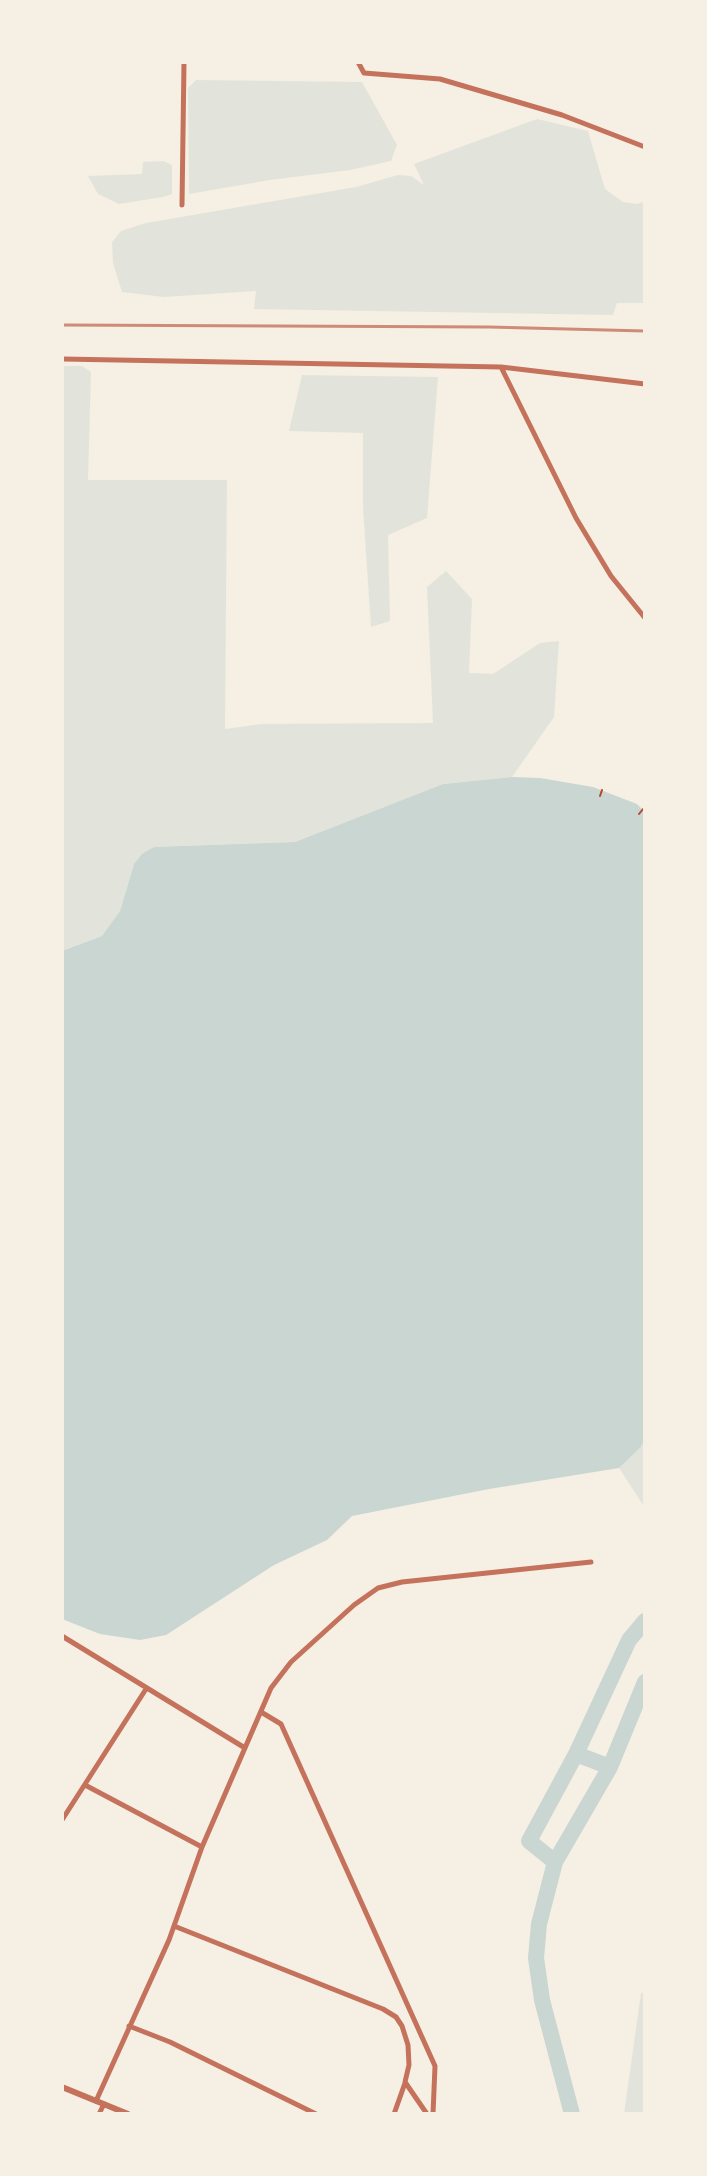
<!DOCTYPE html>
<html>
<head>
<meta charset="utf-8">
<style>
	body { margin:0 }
	#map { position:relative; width:707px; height:2176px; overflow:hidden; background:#f6efe4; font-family:Manrope,sans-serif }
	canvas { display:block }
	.frame { position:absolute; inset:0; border:64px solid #f6efe4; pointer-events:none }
</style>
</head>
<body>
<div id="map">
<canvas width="707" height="2176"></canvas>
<div class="frame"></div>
</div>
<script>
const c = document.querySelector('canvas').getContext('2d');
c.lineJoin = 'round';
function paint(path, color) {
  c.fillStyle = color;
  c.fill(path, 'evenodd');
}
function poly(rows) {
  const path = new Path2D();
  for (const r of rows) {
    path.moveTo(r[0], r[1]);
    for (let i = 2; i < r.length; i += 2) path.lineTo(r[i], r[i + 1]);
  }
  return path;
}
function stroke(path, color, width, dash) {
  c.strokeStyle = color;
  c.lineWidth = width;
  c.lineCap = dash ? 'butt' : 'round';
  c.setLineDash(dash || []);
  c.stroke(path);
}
paint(poly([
	[196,80,362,82,397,145,391,161,350,170,270,180,189,194,188,88],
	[537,119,588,131,605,189,623,202,637,204,645,201,645,303,617,303,613,315,254,309,256,291,164,297,122,292,113,263,112,242,121,231,146,223,356,187,398,175,411,176,424,185,414,164],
	[163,161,172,165,172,194,163,197,119,204,98,194,88,176,142,174,143,162],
	[62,366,82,366,91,372,88,480,227,480,225,729,261,724,433,723,427,587,446,571,472,599,469,673,493,674,540,643,559,641,554,717,512,777,443,784,295,842,154,847,134,864,120,911,102,936,62,951],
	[302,375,438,377,427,518,388,535,390,621,371,627,363,507,363,433,289,431],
	[645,1438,645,1508,619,1468,641,1447],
	[645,1992,645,2114,624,2114,641,1993]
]), '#e2e4dc');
paint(poly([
	[512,777,540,778,593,787,637,804,645,812,645,1438,641,1447,619,1468,489,1489,352,1516,327,1540,274,1565,166,1635,140,1640,100,1634,62,1619,62,951,102,936,120,911,134,864,142,854,154,847,295,842,443,784]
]), '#c9d6d2');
stroke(poly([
	[576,1754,610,1767],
	[555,1862,529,1841,576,1754,629,1640,645,1621],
	[572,2114,542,2000,536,1958,539,1924,555,1862,610,1767,645,1682]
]), '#c9d6d2', 16);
stroke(poly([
	[600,796,602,790],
	[639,814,643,809]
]), '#b5482f', 2);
stroke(poly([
	[358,62,364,73,440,79,562,115,645,147],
	[182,205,184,62],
	[62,359,501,367,645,384],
	[501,367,576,518,611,576,645,618],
	[62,1636,245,1748],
	[261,1712,281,1724,435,2066,433,2114],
	[85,1785,202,1847],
	[62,1820,146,1689],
	[174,1926,383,2009,396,2017,402,2026,408,2045,409,2065,405,2082,427,2114],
	[129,2026,170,2042,316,2114],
	[96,2101,169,1940,202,1847,271,1688,291,1662,354,1605,378,1588,402,1582,591,1562],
	[99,2114,104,2104],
	[394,2114,405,2083]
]), '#c5725c', 5);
stroke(poly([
	[62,2087,128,2114]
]), '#c5725c', 6);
stroke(poly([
	[62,325,489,327,645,331]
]), '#cf8b77', 3);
</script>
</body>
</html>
